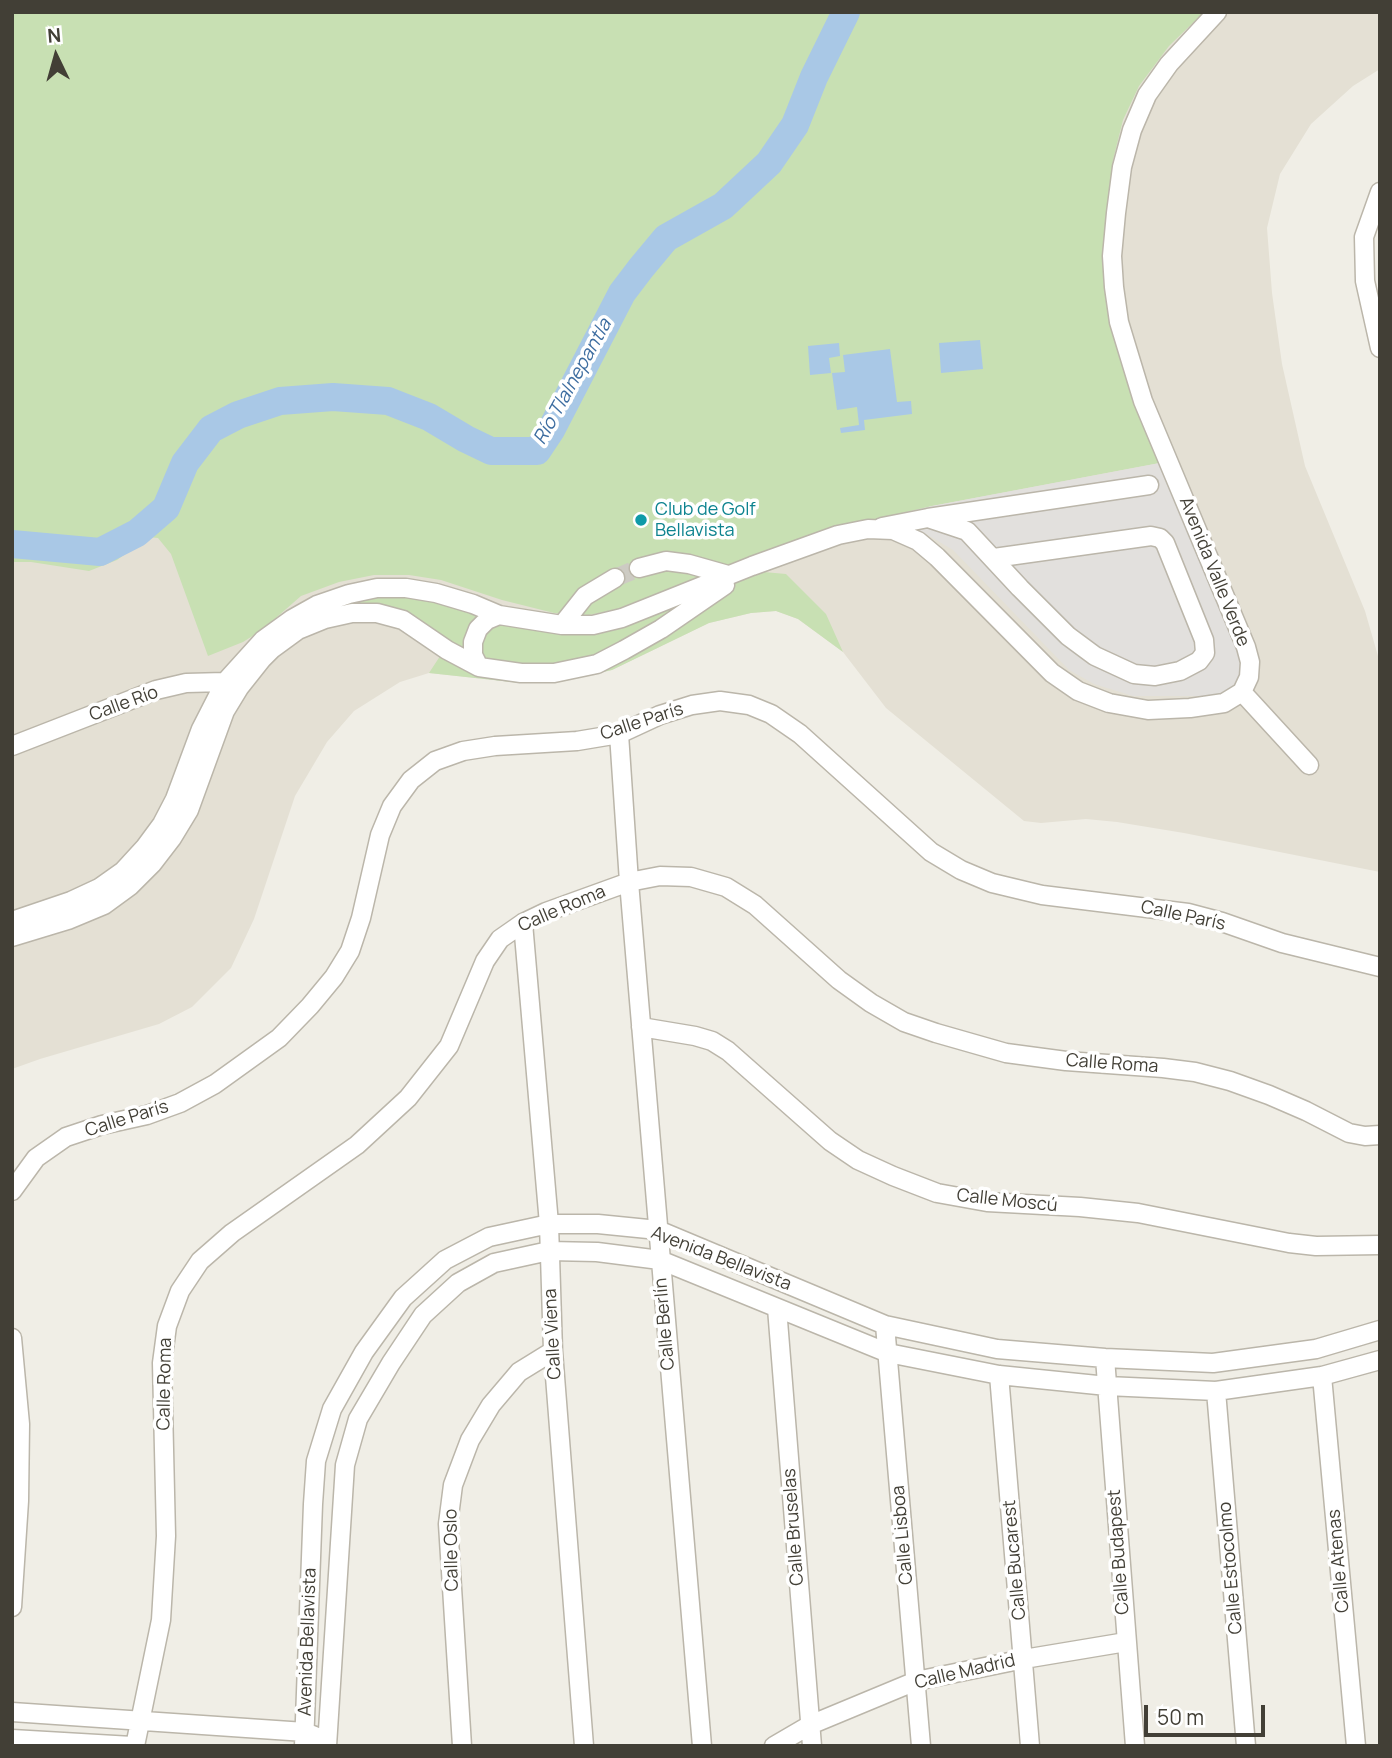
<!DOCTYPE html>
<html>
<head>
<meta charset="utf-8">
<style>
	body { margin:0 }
	#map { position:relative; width:1392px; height:1758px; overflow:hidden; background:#f0eee6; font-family:Manrope,sans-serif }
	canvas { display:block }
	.frame { position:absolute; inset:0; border:14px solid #423f36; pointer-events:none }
	.north { position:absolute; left:21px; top:21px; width:70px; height:70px; -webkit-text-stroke:5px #fff; paint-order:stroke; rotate:355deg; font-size:19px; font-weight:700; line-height:28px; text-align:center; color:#423f36 }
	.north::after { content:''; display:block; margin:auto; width:24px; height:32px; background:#423f36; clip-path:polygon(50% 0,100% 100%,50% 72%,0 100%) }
	.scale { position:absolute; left:1144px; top:1705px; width:121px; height:32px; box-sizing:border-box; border:4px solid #423f36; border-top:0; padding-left:9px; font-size:21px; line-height:24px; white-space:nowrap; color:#423f36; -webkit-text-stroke:5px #fff; paint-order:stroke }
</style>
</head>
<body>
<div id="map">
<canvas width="1392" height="1758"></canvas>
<div class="frame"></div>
<div class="north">N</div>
<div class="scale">50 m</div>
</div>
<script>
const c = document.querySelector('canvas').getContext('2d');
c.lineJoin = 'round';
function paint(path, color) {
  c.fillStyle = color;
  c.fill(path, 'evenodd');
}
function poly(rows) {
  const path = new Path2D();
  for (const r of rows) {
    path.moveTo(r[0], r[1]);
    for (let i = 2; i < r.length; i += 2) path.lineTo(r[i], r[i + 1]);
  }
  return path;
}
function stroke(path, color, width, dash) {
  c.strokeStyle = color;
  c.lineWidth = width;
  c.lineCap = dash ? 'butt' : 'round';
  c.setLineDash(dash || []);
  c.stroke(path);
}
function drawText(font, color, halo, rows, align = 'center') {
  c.font = font + ' Manrope,sans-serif';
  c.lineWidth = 7;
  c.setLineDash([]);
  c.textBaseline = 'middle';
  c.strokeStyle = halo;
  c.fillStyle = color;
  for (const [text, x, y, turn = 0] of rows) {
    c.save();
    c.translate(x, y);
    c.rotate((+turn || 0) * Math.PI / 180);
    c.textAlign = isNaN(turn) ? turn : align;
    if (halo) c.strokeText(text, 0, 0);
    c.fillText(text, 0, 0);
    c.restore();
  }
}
paint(poly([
	[12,12,1380,12,1380,69,1353,86,1311,124,1280,174,1267,228,1272,293,1282,364,1305,466,1365,611,1380,663,1380,872,1184,833,1117,822,1086,819,1041,823,1024,821,886,708,843,652,798,619,776,611,751,613,709,623,612,670,564,681,521,683,429,673,400,682,354,711,327,742,295,796,254,919,231,968,192,1007,159,1024,40,1059,12,1069]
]), '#e4e0d4');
paint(poly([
	[12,12,1204,12,1169,46,1139,86,1123,120,1113,160,1107,207,1107,252,1165,462,932,506,750,559,617,609,589,615,554,613,502,600,441,580,409,575,374,575,339,582,301,596,262,630,243,642,208,656,171,554,158,538,148,537,117,560,89,571,31,562,12,562],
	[637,274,570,396,569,396,622,293],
	[753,571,786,574,826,614,843,652,798,619,776,611,751,613,709,623,612,670,564,681,521,683,429,673,448,644,412,619,309,611,407,590,490,614,482,637,502,618,562,629]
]), '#c8e0b3');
paint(poly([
	[1165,462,1244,656,1244,675,1230,694,1212,696,1133,696,1094,684,1069,670,953,550,926,534,868,521,932,506]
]), '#e2e0dd');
paint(poly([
	[980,340,983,369,941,373,939,343],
	[839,343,840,356,829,358,831,373,810,375,808,346],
	[890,349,897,402,911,401,912,414,864,420,865,430,841,433,840,428,859,425,857,407,837,410,832,373,845,372,843,355]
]), '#a9c8e6');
stroke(poly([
	[12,544,100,552,137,533,166,508,185,463,211,429,238,415,280,401,333,397,388,401,429,417,466,439,491,451,537,451,551,430,622,293,641,268,666,238,723,206,769,163,795,125,814,77,846,12]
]), '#a9c8e6', 28);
stroke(poly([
	[615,578,639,568]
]), '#cdcbc3', 18, [18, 9]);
const minor = poly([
	[1380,192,1364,237,1365,281,1380,348],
	[928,518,967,531,1020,588,1068,636,1095,656,1134,674,1155,676,1180,671,1199,661,1205,653,1204,640,1165,543,1160,538,1151,536,994,558],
	[882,527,928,518,1149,485],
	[639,568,666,561,689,564,728,575],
	[562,625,585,596,615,578],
	[479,667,473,655,473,642,478,629,487,620,499,615],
	[1242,692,1309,765],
	[619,734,629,882,702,1746],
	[12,746,156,690,186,683,225,682,231,685],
	[12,921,71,901,99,888,123,871,145,847,162,824,175,799,201,729,225,682,263,640,292,619,317,605,349,594,377,588,406,588,436,593,473,604,499,615,562,625,593,625,622,618,752,566,838,535,868,529,893,530,918,541,937,557,1052,673,1078,691,1109,703,1148,710,1190,708,1224,703,1242,692,1249,677,1250,662,1246,647,1143,401,1119,322,1114,287,1112,256,1116,213,1122,167,1132,130,1147,95,1169,64,1217,12],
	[523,923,549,1224,553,1351,584,1746],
	[12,937,68,920,104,905,130,886,152,864,172,838,189,810,225,711,239,688,262,659,272,649,298,630,325,619,352,613,377,613,403,620,447,650,479,667,521,673,554,673,597,664,624,650,661,629,725,585],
	[641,1027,695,1036,712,1041,728,1051,830,1141,858,1160,893,1176,937,1193,987,1202,1080,1207,1138,1213,1289,1243,1316,1246,1380,1245],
	[12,1191,36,1158,66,1137,102,1125,147,1115,180,1103,215,1084,279,1038,310,1006,334,977,350,951,361,918,380,835,392,806,411,780,435,761,463,751,495,746,577,741,619,734,660,715,692,705,720,701,749,705,771,714,800,734,931,852,961,870,992,883,1042,895,1188,913,1222,922,1282,943,1380,967],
	[777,1308,812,1746],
	[885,1325,921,1746],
	[12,1338,20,1424,19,1501,12,1607],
	[1105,1358,1135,1746],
	[999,1375,1030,1746],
	[1322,1376,1356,1746],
	[1216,1391,1246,1746],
	[12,1712,305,1732,315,1736],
	[12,1739,132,1746],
	[135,1746,161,1620,166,1536,162,1363,167,1326,180,1291,200,1261,232,1233,357,1145,408,1098,449,1046,485,961,500,939,523,923,546,912,629,882,660,876,691,877,726,887,755,905,839,980,871,1003,904,1022,936,1033,1006,1053,1066,1061,1163,1068,1195,1072,1230,1081,1269,1095,1306,1111,1349,1133,1365,1136,1380,1135],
	[304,1746,313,1504,316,1461,332,1409,364,1352,403,1298,445,1260,489,1237,549,1224,598,1224,658,1230,885,1325,997,1349,1105,1358,1213,1363,1316,1349,1380,1330],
	[327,1746,345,1465,358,1419,391,1363,423,1315,458,1283,494,1263,549,1251,597,1252,660,1260,888,1353,999,1375,1107,1386,1216,1391,1322,1376,1380,1360],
	[462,1746,448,1524,453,1485,470,1440,491,1405,519,1372,553,1351],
	[774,1746,810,1725,916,1681,1024,1659,1126,1642]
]);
stroke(minor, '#bbb6aa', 21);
stroke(minor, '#fff', 18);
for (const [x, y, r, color] of [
	[641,520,7,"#0f9aa8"]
]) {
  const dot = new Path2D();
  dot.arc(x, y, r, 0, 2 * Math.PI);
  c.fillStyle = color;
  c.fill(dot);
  stroke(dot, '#fff', 2.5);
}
drawText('18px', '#0d838f', '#fff', [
	["Club de Golf",655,510],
	["Bellavista",655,531]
], 'left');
drawText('18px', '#423f36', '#fff', [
	["Avenida Valle Verde",1214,572,68],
	["Calle Río",124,704,-20],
	["Calle París",642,722,-18],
	["Calle Roma",562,909,-23],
	["Calle París",1183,916,12],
	["Calle Roma",1112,1064,4],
	["Calle París",127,1119,-17],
	["Calle Moscú",1007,1201,6],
	["Avenida Bellavista",721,1259,21],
	["Calle Berlín",665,1324,-95],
	["Calle Viena",553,1334,-93],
	["Calle Roma",165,1384,-89],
	["Calle Bruselas",794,1527,-94],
	["Calle Lisboa",903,1535,-95],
	["Calle Oslo",452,1550,-91],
	["Calle Budapest",1119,1552,-94],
	["Calle Bucarest",1015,1560,-95],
	["Calle Atenas",1339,1561,-95],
	["Calle Estocolmo",1231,1568,-95],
	["Avenida Bellavista",308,1642,-88],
	["Calle Madrid",965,1672,-13]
]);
drawText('italic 19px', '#3d6da0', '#fff', [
	["Río Tlalnepantla",573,382,-61]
]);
</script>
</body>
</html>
